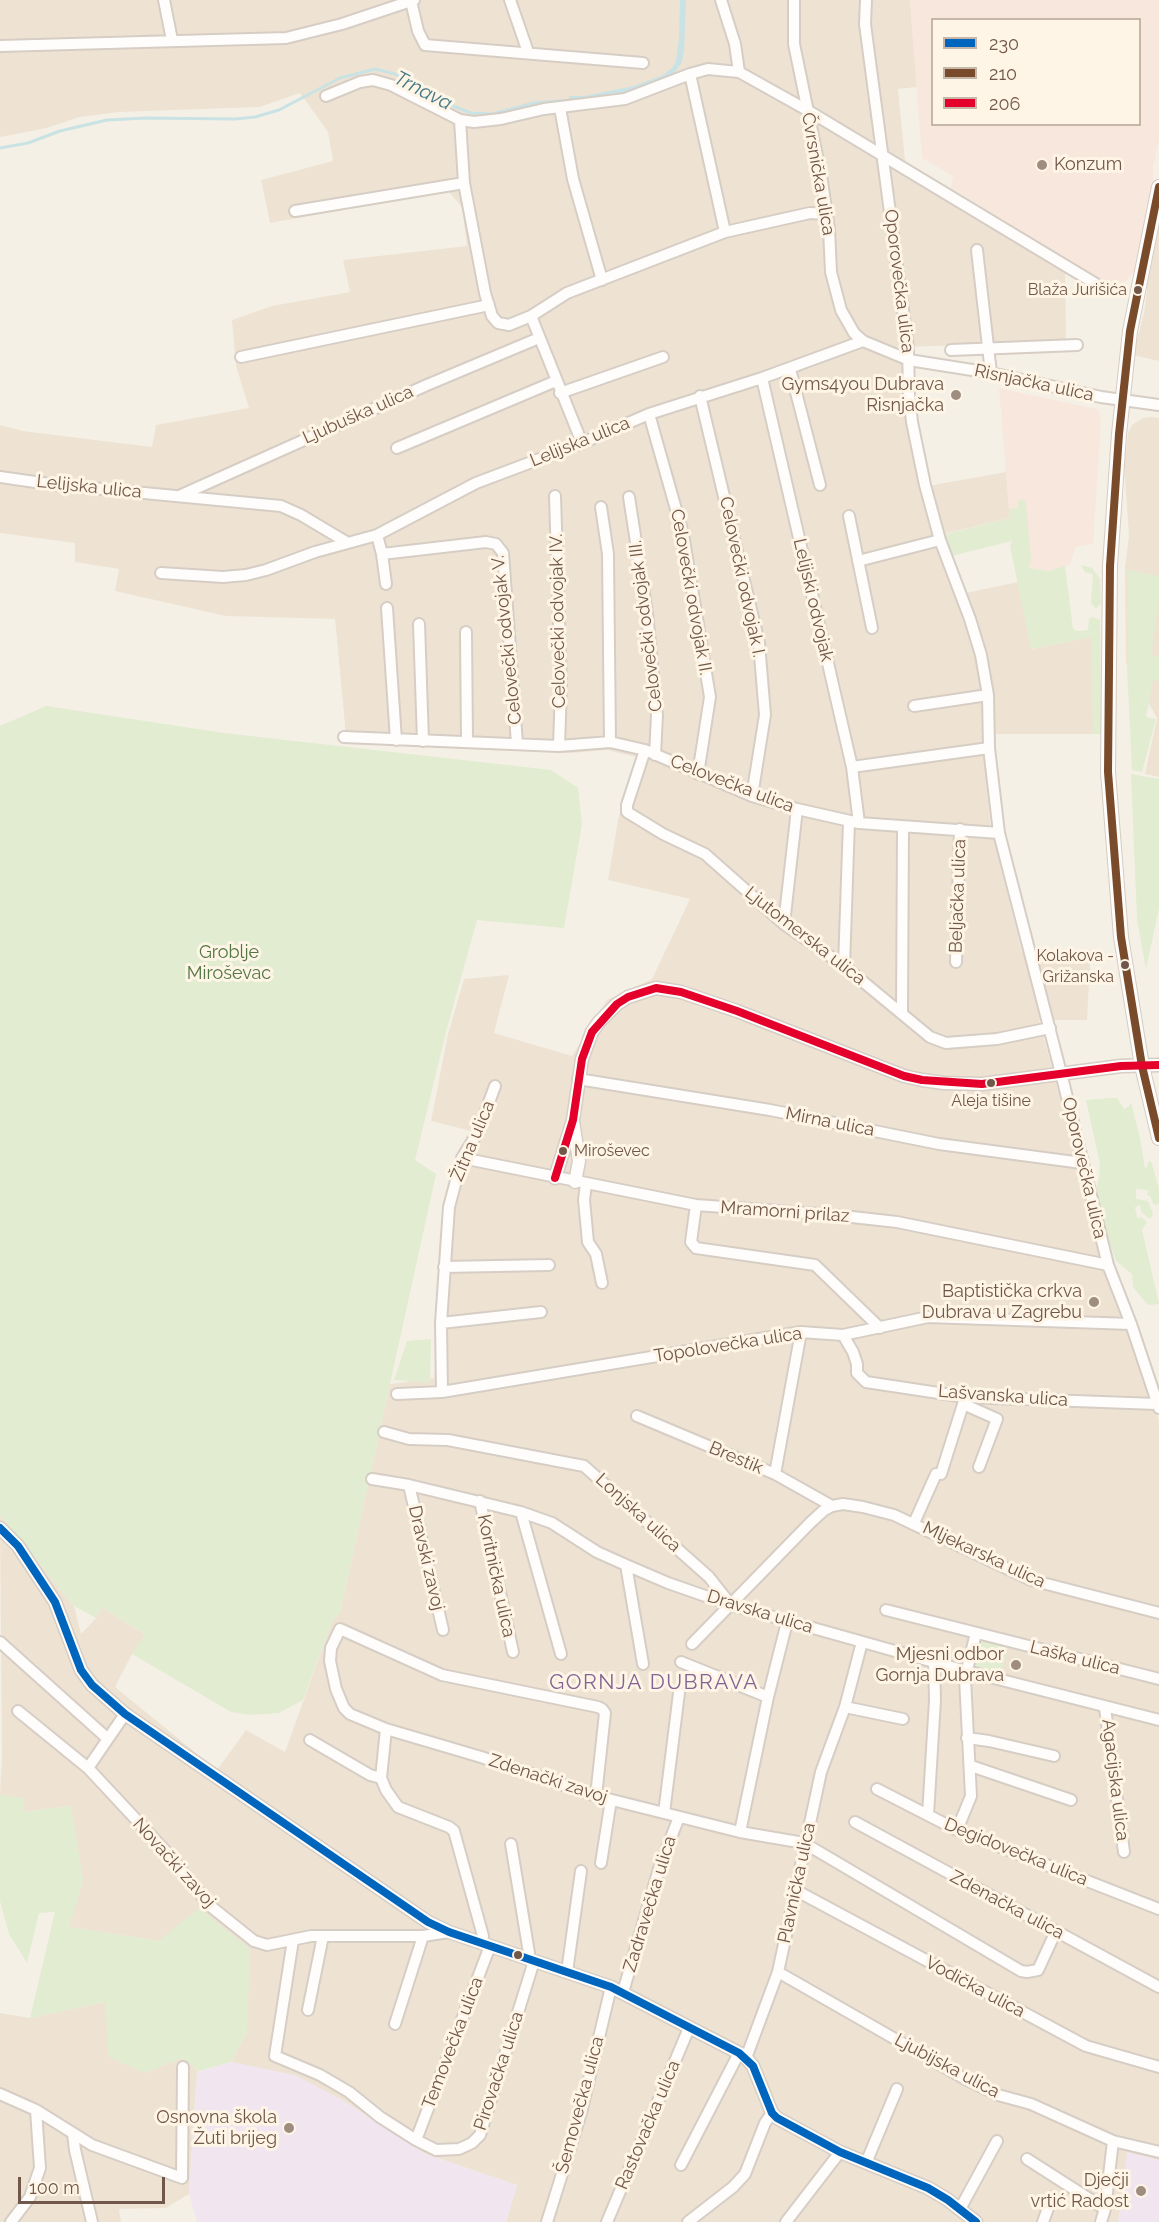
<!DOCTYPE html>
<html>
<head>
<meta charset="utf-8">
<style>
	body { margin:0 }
	#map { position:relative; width:1159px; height:2222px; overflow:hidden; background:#f5f0e6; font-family:Raleway,sans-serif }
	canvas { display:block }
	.legend { position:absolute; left:931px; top:18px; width:210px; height:108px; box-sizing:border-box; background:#fef5e6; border:2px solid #c6b6a7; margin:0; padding:8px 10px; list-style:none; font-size:18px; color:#715749 }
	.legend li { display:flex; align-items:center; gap:12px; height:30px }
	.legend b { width:30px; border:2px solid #c6b6a7 }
	.scale { position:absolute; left:18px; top:2177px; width:147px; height:27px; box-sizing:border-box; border:3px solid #715749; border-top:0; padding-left:8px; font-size:18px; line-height:21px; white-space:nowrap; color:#715749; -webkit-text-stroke:4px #fef5e6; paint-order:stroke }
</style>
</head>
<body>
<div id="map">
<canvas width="1159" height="2222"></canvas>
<ul class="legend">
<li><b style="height:8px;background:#0065bd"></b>230</li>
<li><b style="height:8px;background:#7a4b2a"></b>210</li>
<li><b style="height:8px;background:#e4002b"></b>206</li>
</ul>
<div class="scale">100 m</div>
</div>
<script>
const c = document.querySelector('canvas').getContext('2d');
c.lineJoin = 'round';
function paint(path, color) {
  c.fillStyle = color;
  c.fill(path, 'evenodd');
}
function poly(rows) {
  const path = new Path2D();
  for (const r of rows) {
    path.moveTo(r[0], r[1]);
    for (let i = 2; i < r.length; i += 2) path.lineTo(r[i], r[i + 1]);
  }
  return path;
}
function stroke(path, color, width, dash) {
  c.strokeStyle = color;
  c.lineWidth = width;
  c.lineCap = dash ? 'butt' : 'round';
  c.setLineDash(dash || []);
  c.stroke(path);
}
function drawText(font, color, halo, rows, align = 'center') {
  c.font = font + ' Raleway,sans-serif';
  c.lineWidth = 6;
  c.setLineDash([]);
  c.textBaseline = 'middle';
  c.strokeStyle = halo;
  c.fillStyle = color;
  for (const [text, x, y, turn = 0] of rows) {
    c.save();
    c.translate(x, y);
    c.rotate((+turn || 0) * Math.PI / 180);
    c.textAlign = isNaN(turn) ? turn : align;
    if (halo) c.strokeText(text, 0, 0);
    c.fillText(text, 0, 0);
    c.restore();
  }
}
paint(poly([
	[0,0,910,0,917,87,898,89,906,172,1065,267,1066,342,903,347,903,374,906,403,922,487,1006,472,1010,518,936,536,956,595,1018,582,1032,649,1100,635,1101,734,982,734,990,823,1022,952,1091,949,1087,1020,1039,1020,1098,1238,1159,1420,1159,2222,506,2222,517,2185,425,2154,344,2101,295,2076,231,2062,247,2032,159,1941,68,1927,83,1880,70,1806,24,1812,24,1799,0,1795,2,1757,0,1515,74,1606,81,1634,96,1618,102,1607,146,1635,132,1654,115,1687,217,1770,246,1730,285,1752,332,1621,340,1612,390,1384,434,1378,454,1194,471,1131,431,1121,448,1034,464,979,509,975,494,1033,572,1056,607,1000,652,979,690,899,608,880,618,820,636,757,607,750,572,753,488,750,345,743,345,725,335,619,226,616,115,591,119,569,75,562,75,543,0,533,0,425,23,431,152,447,156,425,249,408,236,366,232,320,272,306,350,292,343,260,467,246,462,207,448,191,270,223,261,180,333,161,328,132,300,93,260,107,119,112,80,117,47,128,0,137],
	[1159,211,1159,361,1133,355,1144,313,1147,291,1147,273],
	[1151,417,1159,418,1159,777,1145,774,1157,718,1126,663,1125,568,1129,535,1124,466,1128,433,1132,425,1143,418],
	[105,2002,144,2073,182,2058,199,2071,197,2072,189,2194,166,2208,119,2209,121,2222,0,2222,0,2013,30,2018]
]), '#eee3d3');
paint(poly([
	[910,0,1159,0,1159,139,1153,167,1153,187,1135,270,1126,281,1113,284,1100,279,951,188,953,176,922,158],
	[932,20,1140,20,1140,124,932,124],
	[999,388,1096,409,1099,411,1101,421,1093,544,1076,547,1070,564,1066,566,1049,571,1029,568,1030,559,1026,508,1009,509]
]), '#f8e7dc');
paint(poly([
	[231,2062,295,2075,344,2101,425,2154,517,2185,506,2222,197,2222,189,2194,197,2072],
	[1127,2152,1159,2160,1159,2222,1118,2222]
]), '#f1e6ef');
paint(poly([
	[1022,499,1026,502,1031,559,1029,568,1049,571,1065,566,1073,629,1077,631,1088,630,1089,619,1092,617,1100,620,1101,734,1093,734,1092,637,1031,649,1010,546,1012,541,951,556,943,535,1010,518,1009,509,1018,508,1018,502],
	[1081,565,1092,568,1100,579,1101,603,1096,609,1091,603,1093,574,1085,572],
	[1128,570,1159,576,1159,600,1151,655,1159,657,1159,681,1153,680,1146,717,1156,719,1142,772,1132,770,1127,668],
	[46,706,224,733,551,770,578,788,582,824,564,928,477,920,446,1032,415,1160,436,1174,340,1612,332,1621,303,1700,279,1713,250,1715,231,1712,132,1654,145,1634,102,1607,96,1618,74,1606,0,1515,0,726],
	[1131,774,1159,779,1159,908,1146,969,1137,919],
	[1111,1098,1117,1098,1124,1109,1129,1106,1131,1102,1140,1138,1145,1168,1147,1167,1148,1162,1151,1161,1159,1189,1159,1204,1154,1205,1150,1196,1147,1195,1148,1190,1136,1189,1136,1199,1148,1201,1153,1214,1150,1219,1141,1212,1140,1205,1135,1207,1137,1218,1142,1217,1147,1222,1142,1230,1159,1304,1149,1305,1145,1302,1133,1287,1132,1274,1116,1261,1101,1217,1096,1188,1099,1179,1100,1164,1086,1100],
	[431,1339,430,1383,394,1380,407,1341],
	[980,1639,1008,1647,1001,1674,973,1667],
	[0,1795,24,1798,24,1812,71,1806,83,1880,69,1927,159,1941,199,1908,250,1949,247,2032,231,2062,199,2071,182,2058,144,2073,109,2057,105,2002,30,2018,55,1912,39,1913,27,1963,9,1934,0,1901]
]), '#e1ecd1');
paint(poly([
	[680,0,686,0,684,50,682,62,673,75,632,94,569,104,569,96,584,96,634,86,663,75,672,68,676,61,679,38]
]), '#c9e2e4');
stroke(poly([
	[0,148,28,143,60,131,107,120,146,118,235,119,255,117,279,110,340,78,375,69,395,74,443,102,471,113,492,114,534,103,571,100]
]), '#c9e2e4', 3);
const minor = poly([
	[164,0,172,40],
	[510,0,528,52],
	[794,0,794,44,821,175,829,229,831,272,841,310,854,333,863,341],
	[866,0,865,24,908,348,909,394,912,422,925,485,940,540,970,619,981,655,988,695,989,748,999,833,1064,1085,1108,1265,1131,1324,1159,1408],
	[411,1,418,31,425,45,643,63],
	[0,46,286,38,342,24,414,0],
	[739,72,807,110,1096,284],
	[690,74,708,69,739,72,735,44,721,0],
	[326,96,360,82,373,80,391,85,460,120,474,122,501,119,544,109,625,99,690,74,725,232],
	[560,108,573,179,602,280],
	[460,120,464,183,485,293,492,316,498,323,509,325,531,316,567,293,725,232,810,213,825,214],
	[295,211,464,183],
	[977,250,991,373],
	[531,316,582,443],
	[951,350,1077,345],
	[241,357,489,305],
	[790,369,820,485],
	[762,378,852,767,859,823],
	[560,393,663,357],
	[700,396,759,643,765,715,752,796],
	[649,414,683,534,710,697,698,774],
	[397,448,556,381],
	[0,477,49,484,281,506,301,515,348,543],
	[179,496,427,385,539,338],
	[555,496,561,687,559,746],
	[629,497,647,613,657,715,655,755],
	[601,507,608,554,610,742],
	[849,516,872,628],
	[377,535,382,554,386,584],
	[382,554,486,542,496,544,503,553,517,744],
	[858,561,940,540],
	[161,573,223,577,246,575,266,570,315,552,377,535,476,483,582,443,649,414,762,378,863,341,909,360,991,373,1101,397,1159,405],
	[387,608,396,740],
	[419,624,423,741],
	[466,632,467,741],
	[914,706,988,695],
	[344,737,559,746,610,742,645,750,752,796,797,809,859,823,999,833],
	[645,750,627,805,627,812,663,834,705,854,784,924,844,966,930,1037,946,1043,997,1039,1050,1028],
	[852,767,989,748],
	[784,924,797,809],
	[956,962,960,829],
	[844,966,849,821],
	[902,1013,903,827],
	[578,1079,770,1110,939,1144,1082,1163],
	[462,1158,696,1205,834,1215,897,1222,1108,1265],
	[586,1184,584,1200,588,1242,596,1254,602,1283],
	[696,1205,691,1242,696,1248,815,1265,880,1328],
	[444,1267,549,1265],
	[441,1323,541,1312],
	[843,1335,853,1352,857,1364,857,1373,866,1382,965,1397,1157,1404],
	[442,1392,441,1323,449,1207,462,1158,478,1132,495,1086],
	[397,1394,442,1392,801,1332,843,1335,928,1317,1131,1324],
	[963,1404,997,1419,979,1467],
	[637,1416,775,1474,832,1506,843,1504,863,1507,894,1515,1031,1580,1159,1613],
	[384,1432,409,1439,448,1440,584,1466,709,1577,731,1605],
	[775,1474,801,1332],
	[941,1474,965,1398],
	[372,1479,409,1485,521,1512,552,1523,597,1552,626,1565,668,1583,731,1605,966,1671,1159,1720],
	[409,1485,443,1630],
	[480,1501,513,1652],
	[521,1512,561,1654],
	[914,1523,936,1474],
	[626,1565,643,1664],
	[886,1610,1159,1679],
	[0,1642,108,1739],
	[692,1644,810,1523,823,1511,832,1506],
	[681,1662,768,1697],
	[845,1707,903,1719],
	[1105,1708,1124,1852],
	[18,1711,88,1768,171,1857,209,1905,254,1941,267,1945,311,1936,423,1936,449,1932],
	[386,1729,381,1778,386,1790,398,1807,449,1827,454,1831,483,1936,482,1943],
	[967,1738,989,1741,1054,1756],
	[310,1740,370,1775,381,1778],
	[971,1766,1071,1800],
	[88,1768,125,1714],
	[877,1789,957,1830,1159,1909],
	[596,1796,605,1713,602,1709,598,1707,442,1675,340,1629,331,1648,330,1661,336,1689,344,1708,350,1714,386,1729,481,1757,596,1796,740,1832,804,1843,1021,1971,1027,1972,1038,1970,1056,1931],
	[664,1813,679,1693],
	[928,1815,935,1700,934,1661],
	[855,1822,1159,1987],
	[957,1830,971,1796,965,1678,976,1633],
	[740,1832,768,1697,787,1622],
	[511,1844,529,1953,528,1959],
	[601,1863,611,1800],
	[797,1891,1086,2046,1159,2067],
	[293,1940,275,2056,320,2075,349,2092,380,2117,416,2140,436,2150,459,2149,472,2143,480,2135,534,1961],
	[567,1972,581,1871],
	[778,1972,965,2079,998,2095,1031,2104,1113,2141,1159,2152],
	[623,1992,659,1869,679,1817],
	[308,2010,323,1936],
	[395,2024,423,1936],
	[746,2058,778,1972,821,1772,845,1707,862,1642],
	[0,2094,36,2110,92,2145,182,2178,183,2067],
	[73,2134,75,2150,92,2222],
	[416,2140,490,1946],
	[1027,2159,1105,2209],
	[866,2163,897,2089],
	[681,2165,739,2053],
	[960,2209,997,2141],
	[11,2222,30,2197,40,2168,36,2110],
	[547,2222,581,2113,611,1987],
	[607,2222,689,2028],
	[688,2222,733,2187,745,2174,765,2123,772,2113],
	[786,2222,840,2152],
	[1043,2222,1052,2197],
	[1101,2222,1105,2209,1113,2141]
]);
const tertiary = poly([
	[573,1121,579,1161,575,1182],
	[555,1178,573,1120,582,1059,592,1032,599,1022,617,1004,628,997,656,988,681,992,737,1011,904,1076,922,1080,944,1083,982,1084,1121,1066,1159,1065],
	[0,1528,18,1546,55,1602,81,1670,92,1685,125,1714,428,1922,449,1932,611,1987,739,2053,746,2058,753,2066,772,2113,777,2118,840,2152,928,2188,948,2200,976,2222]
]);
const secondary = poly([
	[1159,187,1130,331,1119,434,1110,566,1108,772,1121,937,1142,1066,1159,1138]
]);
stroke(minor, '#d6cdc5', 14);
stroke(tertiary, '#d6cdc5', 15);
stroke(secondary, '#d5ccc3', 16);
stroke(minor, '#fefdfb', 10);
stroke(tertiary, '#fefdfb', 12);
stroke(secondary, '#fefdfb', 14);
stroke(poly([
	[0,1528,18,1546,55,1602,81,1670,92,1685,125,1714,428,1922,449,1932,611,1987,739,2053,753,2066,772,2113,777,2118,840,2152,928,2188,948,2200,976,2222]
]), '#0065bd', 8);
stroke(poly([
	[1159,187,1130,331,1119,434,1110,566,1108,772,1121,937,1142,1066,1159,1138]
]), '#7a4b2a', 8);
stroke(poly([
	[555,1178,573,1120,582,1059,592,1032,617,1004,628,997,656,988,681,992,737,1011,904,1076,922,1080,982,1084,1121,1066,1159,1065]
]), '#e4002b', 8);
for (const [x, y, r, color] of [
	[1042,165,6,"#9f8d80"],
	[1138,290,5,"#715749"],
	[956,395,6,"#9f8d80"],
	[1125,965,5,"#715749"],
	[991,1083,5,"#715749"],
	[563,1151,5,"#715749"],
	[1094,1302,6,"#9f8d80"],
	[1016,1665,6,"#9f8d80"],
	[518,1955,5,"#715749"],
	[289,2128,6,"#9f8d80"],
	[1141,2191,6,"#9f8d80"]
]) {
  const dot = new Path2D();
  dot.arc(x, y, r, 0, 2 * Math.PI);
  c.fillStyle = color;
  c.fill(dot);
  stroke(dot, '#fef5e6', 2);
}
drawText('16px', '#715749', '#fef5e6', [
	["Blaža Jurišića",1127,290],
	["Kolakova -",1114,956],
	["Grižanska",1114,977],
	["Aleja tišine",991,1101,"center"],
	["Miroševec",574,1151,"left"]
], 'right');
drawText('18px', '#715749', '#fef5e6', [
	["Konzum",1054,165,"left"],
	["Gyms4you Dubrava",944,385],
	["Risnjačka",944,406],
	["Baptistička crkva",1082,1292],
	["Dubrava u Zagrebu",1082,1313],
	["Mjesni odbor",1004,1655],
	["Gornja Dubrava",1004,1676],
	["Osnovna škola",277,2118],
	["Žuti brijeg",277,2139],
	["Dječji",1129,2181],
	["vrtić Radost",1129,2202]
], 'right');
drawText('18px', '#715749', '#fef5e6', [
	["Čvrsnička ulica",818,174,80],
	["Oporovečka ulica",899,281,83],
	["Risnjačka ulica",1034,383,12],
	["Ljubuška ulica",358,415,-24],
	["Lelijska ulica",580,442,-22],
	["Lelijska ulica",89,487,6],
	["Celovečki odvojak I.",742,577,78],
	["Celovečki odvojak II.",691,592,80],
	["Lelijski odvojak",813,600,77],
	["Celovečki odvojak IV.",558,621,-91],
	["Celovečki odvojak III.",646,626,-97],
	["Celovečki odvojak V.",507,640,-96],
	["Celovečka ulica",732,784,21],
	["Beljačka ulica",958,896,-88],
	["Ljutomerska ulica",805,936,38],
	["Mirna ulica",830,1122,11],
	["Žitna ulica",473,1141,-67],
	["Oporovečka ulica",1084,1168,77],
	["Mramorni prilaz",785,1212,4],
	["Topolovečka ulica",728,1345,-9],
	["Lašvanska ulica",1003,1396,4],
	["Brestik",736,1458,23],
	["Lonjska ulica",638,1513,42],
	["Mljekarska ulica",984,1555,25],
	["Dravski zavoj",426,1558,77],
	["Koritnička ulica",496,1576,78],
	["Dravska ulica",760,1612,17],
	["Laška ulica",1075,1658,14],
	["Zdenački zavoj",548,1779,18],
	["Agacijska ulica",1115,1780,83],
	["Degidovečka ulica",1016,1852,22],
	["Novački zavoj",174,1863,48],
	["Plavnička ulica",797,1883,-78],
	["Zadravečka ulica",650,1904,-73],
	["Zdenačka ulica",1007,1905,28],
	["Vodička ulica",975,1987,28],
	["Temovečka ulica",453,2043,-69],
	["Ljubijska ulica",947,2066,28],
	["Pirovačka ulica",499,2071,-72],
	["Šemovečka ulica",580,2105,-75],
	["Rastovačka ulica",648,2125,-67]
]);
drawText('18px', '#517742', '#fef5e6', [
	["Groblje",229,953],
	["Miroševac",229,974]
]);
drawText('italic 20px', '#437984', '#fef5e6', [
	["Trnava",423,91,27]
]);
c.letterSpacing = '1.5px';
drawText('21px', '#846494', '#fef5e6', [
	["GORNJA DUBRAVA",654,1683]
]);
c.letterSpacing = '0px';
</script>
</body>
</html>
